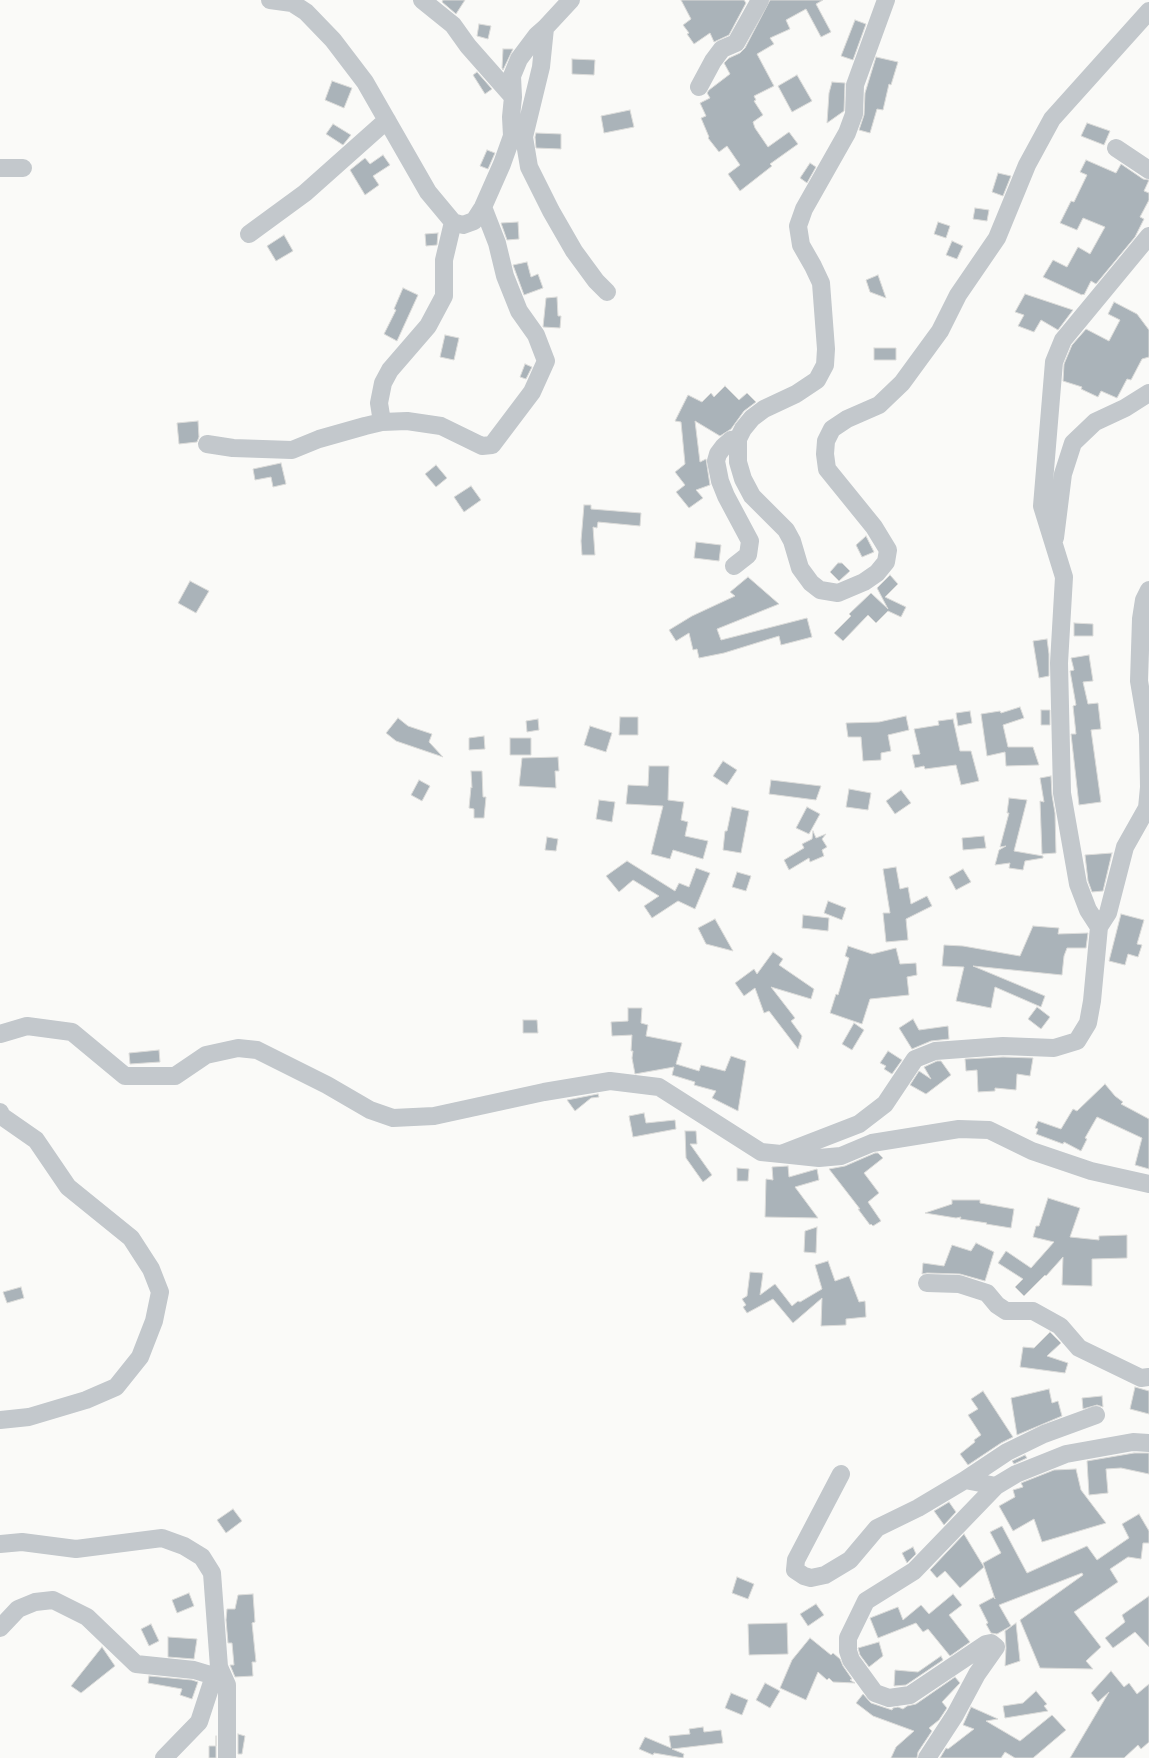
<!DOCTYPE html>
<html>
<head>
<meta charset="utf-8">
<style>
	body { margin:0 }
	canvas { display:block; background:#fafaf8 }
</style>
</head>
<body>
<canvas width="1149" height="1758"></canvas>
<script>
const c = document.querySelector('canvas').getContext('2d');
c.lineJoin = 'round';
function paint(path, color) {
  c.fillStyle = color;
  c.fill(path, 'evenodd');
}
function poly(rows) {
  const path = new Path2D();
  for (const r of rows) {
    path.moveTo(r[0], r[1]);
    for (let i = 2; i < r.length; i += 2) path.lineTo(r[i], r[i + 1]);
  }
  return path;
}
function stroke(path, color, width, dash) {
  c.strokeStyle = color;
  c.lineWidth = width;
  c.lineCap = dash ? 'butt' : 'round';
  c.setLineDash(dash || []);
  c.stroke(path);
}
const building = poly([
	[443,0,465,0,456,14,442,2,443,0],
	[681,0,744,0,746,3,729,35,714,42,710,33,694,44,687,34,689,33,683,25,691,19,681,0],
	[770,0,823,0,816,4,831,32,821,37,806,9,786,20,790,29,770,38,774,44,757,54,774,86,754,96,756,100,754,101,763,115,753,122,755,128,768,147,789,132,798,144,770,164,772,166,740,191,728,174,740,165,727,146,719,152,708,138,709,137,701,118,706,116,700,103,710,98,707,93,709,90,730,74,724,63,729,58,740,53,745,48,770,0],
	[855,20,866,24,853,60,841,56,855,20],
	[479,24,491,26,488,39,477,36,479,24],
	[503,49,513,49,503,70,502,68,503,49],
	[876,57,898,62,891,85,889,84,883,110,877,109,870,133,859,130,864,115,865,93,876,57],
	[572,59,595,60,594,75,572,74,572,59],
	[477,72,492,89,485,94,473,75,477,72],
	[797,75,812,101,792,112,778,86,797,75],
	[332,81,352,88,344,108,325,100,332,81],
	[832,82,845,83,844,111,827,123,829,93,832,82],
	[630,110,634,127,604,133,601,116,630,110],
	[1087,123,1110,131,1104,145,1081,136,1087,123],
	[333,124,351,135,343,145,326,134,333,124],
	[536,133,561,134,561,149,536,148,535,137,536,133],
	[487,150,495,153,488,169,480,166,487,150],
	[383,155,390,165,373,176,379,185,365,195,350,170,365,158,370,164,383,155],
	[1086,160,1116,173,1121,164,1143,179,1149,180,1144,191,1149,193,1149,200,1140,217,1144,219,1135,237,1096,284,1091,281,1084,295,1083,294,1082,295,1043,277,1053,260,1067,267,1078,247,1090,254,1105,227,1083,218,1077,230,1060,223,1071,201,1074,202,1087,175,1080,172,1086,160],
	[810,163,816,167,807,183,800,178,810,163],
	[998,173,1011,176,1003,196,992,192,998,173],
	[975,208,989,210,987,221,973,219,975,208],
	[518,222,519,239,507,240,501,223,518,222],
	[938,222,950,226,946,238,934,234,938,222],
	[438,233,437,245,426,246,425,234,438,233],
	[284,235,293,251,276,261,267,246,284,235],
	[952,241,963,246,957,259,946,255,952,241],
	[527,262,531,277,538,274,543,288,524,295,513,265,527,262],
	[878,275,886,298,870,292,866,280,878,275],
	[403,288,418,295,397,341,384,334,396,310,394,309,403,288],
	[1025,294,1073,310,1058,330,1041,320,1034,332,1018,326,1024,315,1015,312,1025,294],
	[557,297,558,316,561,316,560,328,543,327,546,298,557,297],
	[1114,302,1137,314,1149,330,1149,357,1142,359,1131,380,1127,379,1117,398,1101,391,1098,397,1081,389,1082,387,1063,381,1064,364,1072,345,1086,329,1109,341,1120,320,1108,314,1114,302],
	[445,335,459,338,454,360,440,357,445,335],
	[874,348,896,348,896,360,874,360,874,348],
	[525,364,532,367,526,379,520,377,525,364],
	[725,386,739,400,747,393,756,402,744,411,731,429,720,436,695,421,700,462,706,459,710,485,696,490,703,498,689,508,676,492,685,485,675,472,685,464,681,422,675,421,688,395,702,402,711,393,714,397,725,386],
	[198,421,199,437,197,442,179,444,177,423,198,421],
	[281,463,286,484,273,487,271,477,255,480,253,469,281,463],
	[436,465,447,478,436,487,425,474,436,465],
	[471,486,481,500,464,512,454,497,471,486],
	[584,505,591,505,591,509,641,513,640,526,598,522,597,528,593,527,595,555,582,555,581,541,584,505],
	[866,536,874,552,862,557,856,545,866,536],
	[696,542,721,545,719,561,694,558,696,542],
	[838,563,842,563,850,571,839,581,830,572,838,563],
	[890,575,898,584,885,597,906,607,901,617,888,611,876,623,868,615,843,641,834,633,851,616,849,614,871,593,888,609,877,588,890,575],
	[748,577,779,604,717,629,721,640,807,618,812,637,781,645,779,636,724,653,699,658,697,649,693,650,689,633,676,641,669,630,692,616,735,596,730,592,748,577],
	[190,581,209,591,196,613,178,603,190,581],
	[1074,623,1093,624,1093,636,1074,636,1074,623],
	[1047,639,1049,654,1049,676,1039,678,1033,641,1047,639],
	[1089,655,1093,681,1083,682,1088,704,1098,703,1101,729,1091,730,1101,802,1079,805,1071,734,1076,734,1073,706,1076,705,1070,671,1074,670,1071,658,1089,655],
	[1020,707,1024,718,1003,725,1008,747,1033,747,1039,765,1006,766,1005,752,987,756,981,714,1000,711,1001,713,1020,707],
	[1041,710,1050,710,1050,725,1041,725,1041,710],
	[970,711,972,723,958,726,956,713,970,711],
	[906,716,909,730,888,735,891,751,881,753,881,760,863,761,861,737,848,737,846,723,879,722,906,716],
	[620,717,638,717,638,735,619,735,620,717],
	[398,718,408,726,432,734,429,742,443,757,396,741,386,733,398,718],
	[538,719,539,730,527,732,526,721,538,719],
	[953,719,960,751,971,751,979,781,961,785,956,765,925,769,924,766,915,768,912,755,920,754,914,729,939,725,938,721,953,719],
	[590,726,612,733,606,752,584,745,590,726],
	[484,736,485,749,469,750,469,738,484,736],
	[510,738,531,738,531,755,510,755,510,738],
	[558,757,559,771,555,771,556,788,519,786,522,758,558,757],
	[723,761,737,770,727,785,713,776,723,761],
	[649,766,669,766,668,800,684,802,681,820,688,822,685,836,708,841,703,859,673,850,670,859,651,854,663,806,626,804,628,785,648,786,649,766],
	[471,771,482,771,483,797,486,797,484,818,474,818,474,809,469,808,471,787,472,788,471,771],
	[1051,776,1052,795,1055,813,1056,853,1042,854,1040,801,1044,802,1040,778,1051,776],
	[419,780,430,786,422,801,411,795,419,780],
	[771,780,821,786,816,800,769,794,771,780],
	[849,789,871,793,868,810,846,807,849,789],
	[901,790,911,803,895,814,886,801,901,790],
	[1009,798,1027,800,1014,851,1043,856,1043,858,1025,861,1023,870,1009,868,1010,863,995,865,999,850,1006,846,1000,847,1009,813,1007,813,1009,798],
	[599,800,615,802,612,822,596,819,599,800],
	[732,807,749,811,741,853,723,850,725,831,727,831,732,807],
	[807,807,820,814,809,834,796,828,807,807],
	[813,831,816,838,826,834,822,839,827,847,822,850,824,856,810,862,809,858,789,870,784,860,804,848,802,844,812,839,813,831],
	[984,836,986,848,963,850,962,838,984,836],
	[547,837,558,839,556,851,545,850,547,837],
	[1112,853,1103,891,1092,892,1088,881,1085,855,1112,853],
	[627,861,675,891,679,883,689,887,696,868,710,873,695,909,678,901,652,918,644,906,659,896,633,880,619,892,606,876,627,861],
	[896,867,900,889,908,887,911,904,927,896,932,906,906,919,908,940,886,942,883,913,890,913,883,869,896,867],
	[963,869,971,882,956,890,949,877,963,869],
	[737,872,751,876,746,891,732,887,737,872],
	[828,901,846,908,842,920,824,913,828,901],
	[1121,914,1144,920,1137,944,1142,945,1138,957,1128,954,1125,965,1109,961,1121,914],
	[803,915,829,918,828,931,802,928,803,915],
	[715,919,733,951,706,944,698,928,715,919],
	[1033,926,1059,928,1058,934,1088,933,1086,948,1067,948,1064,956,1062,975,973,966,1045,996,1041,1007,995,987,991,1008,956,1001,964,967,942,966,944,945,963,946,1020,956,1033,926],
	[848,946,872,954,896,948,900,964,916,963,917,975,907,977,909,995,870,999,862,1024,830,1013,836,994,838,995,849,958,845,956,848,946],
	[773,952,783,959,779,965,814,989,811,999,771,987,795,1018,791,1021,802,1036,798,1049,769,1011,764,1013,755,988,744,996,735,983,754,969,757,974,773,952],
	[1037,1007,1050,1017,1041,1029,1028,1019,1037,1007],
	[628,1008,642,1008,641,1023,648,1025,646,1036,682,1043,676,1064,699,1071,701,1065,725,1071,731,1056,746,1061,738,1111,712,1098,716,1091,694,1085,695,1082,672,1075,674,1067,635,1074,632,1058,633,1051,631,1051,632,1035,612,1036,611,1022,628,1021,628,1008],
	[913,1019,919,1030,948,1026,949,1039,931,1041,912,1049,899,1028,913,1019],
	[523,1020,537,1020,538,1033,523,1033,523,1020],
	[854,1023,864,1030,852,1050,842,1044,854,1023],
	[159,1050,160,1062,130,1064,129,1053,159,1050],
	[888,1051,902,1060,892,1074,884,1069,886,1066,880,1063,888,1051],
	[1003,1057,1033,1058,1030,1076,1017,1074,1016,1090,995,1088,995,1091,978,1092,977,1070,966,1071,965,1059,1003,1057],
	[937,1061,941,1061,951,1075,926,1094,910,1085,919,1071,931,1079,924,1067,937,1061],
	[1105,1084,1115,1096,1123,1102,1121,1104,1149,1119,1149,1169,1135,1165,1142,1138,1097,1117,1085,1138,1087,1139,1081,1151,1064,1142,1063,1144,1036,1134,1038,1129,1035,1128,1038,1121,1061,1129,1073,1109,1077,1111,1105,1084],
	[598,1094,599,1097,591,1098,575,1111,567,1100,598,1094],
	[644,1113,646,1123,675,1120,676,1129,633,1137,629,1116,644,1113],
	[685,1131,696,1131,697,1144,690,1144,712,1175,703,1182,686,1158,685,1131],
	[875,1153,878,1153,883,1158,864,1173,879,1193,868,1202,881,1221,873,1226,871,1224,870,1225,858,1209,860,1209,829,1169,845,1166,875,1153],
	[788,1166,789,1177,817,1169,819,1180,795,1187,818,1218,765,1217,766,1179,773,1180,772,1167,788,1166],
	[737,1168,749,1169,748,1181,737,1181,737,1168],
	[1048,1198,1080,1208,1070,1237,1099,1240,1099,1236,1127,1235,1127,1258,1092,1259,1092,1286,1062,1285,1063,1257,1046,1276,1045,1275,1024,1296,1015,1287,1023,1279,998,1263,1006,1251,1031,1268,1054,1242,1033,1237,1036,1226,1039,1226,1048,1198],
	[952,1200,980,1200,980,1203,1014,1209,1011,1228,986,1224,987,1223,960,1219,961,1217,956,1218,925,1213,952,1204,952,1200],
	[817,1227,816,1253,804,1252,805,1231,817,1227],
	[976,1243,994,1252,985,1281,960,1274,927,1273,922,1274,923,1263,944,1266,952,1245,971,1251,976,1243],
	[828,1261,835,1281,849,1276,859,1302,865,1301,866,1317,846,1319,846,1325,821,1326,822,1298,793,1323,773,1299,747,1313,743,1307,746,1305,742,1299,747,1296,750,1272,763,1273,760,1295,775,1284,792,1306,798,1301,800,1302,822,1289,815,1265,828,1261],
	[21,1287,24,1298,7,1303,3,1292,21,1287],
	[1050,1332,1061,1343,1047,1356,1068,1363,1065,1373,1020,1367,1023,1347,1034,1348,1050,1332],
	[1135,1387,1149,1391,1149,1414,1130,1409,1135,1387],
	[1049,1389,1052,1403,1058,1401,1062,1416,1017,1435,1011,1398,1049,1389],
	[983,1391,1013,1437,1001,1443,968,1465,960,1454,975,1442,974,1440,981,1435,968,1415,978,1409,971,1399,983,1391],
	[1102,1396,1103,1407,1097,1405,1083,1409,1082,1398,1102,1396],
	[1134,1453,1149,1453,1149,1474,1121,1468,1106,1469,1108,1493,1089,1495,1087,1461,1134,1453],
	[1025,1455,1027,1458,1014,1464,1012,1461,1025,1455],
	[1076,1469,1081,1490,1106,1523,1042,1542,1034,1519,1013,1531,999,1506,1015,1497,1013,1490,1023,1487,1021,1483,1054,1470,1076,1469],
	[949,1502,956,1512,944,1525,934,1511,949,1502],
	[233,1509,242,1521,226,1533,217,1520,233,1509],
	[1139,1514,1149,1531,1149,1543,1143,1543,1141,1559,1128,1557,1110,1569,1118,1582,1074,1612,1101,1647,1086,1661,1093,1669,1040,1668,1020,1620,1083,1575,1082,1573,999,1605,1011,1626,997,1634,991,1633,986,1624,988,1623,979,1605,994,1597,995,1599,983,1563,1001,1553,990,1532,1002,1526,1027,1573,1087,1546,1097,1560,1129,1538,1122,1524,1139,1514],
	[964,1534,984,1567,960,1588,945,1571,937,1578,930,1570,964,1534],
	[913,1547,916,1554,907,1563,902,1553,913,1547],
	[737,1577,754,1584,748,1599,732,1593,737,1577],
	[189,1593,194,1606,177,1613,172,1600,189,1593],
	[253,1594,255,1622,252,1623,256,1662,252,1662,253,1676,235,1677,230,1665,234,1665,232,1643,228,1643,226,1620,227,1609,235,1609,238,1595,253,1594],
	[953,1594,962,1605,949,1615,970,1642,950,1656,928,1629,923,1632,916,1623,878,1638,870,1618,898,1607,903,1620,921,1605,929,1614,953,1594],
	[1149,1596,1149,1647,1135,1632,1113,1648,1105,1638,1125,1622,1122,1615,1149,1596],
	[816,1604,824,1615,808,1626,800,1614,816,1604],
	[787,1623,788,1654,749,1655,748,1624,787,1623],
	[1016,1623,1020,1661,1005,1666,1006,1648,1005,1631,1016,1623],
	[151,1624,159,1641,149,1646,141,1629,151,1624],
	[168,1637,197,1639,194,1659,168,1657,168,1637],
	[810,1638,831,1655,833,1653,840,1659,843,1666,852,1679,850,1680,855,1683,833,1682,829,1678,827,1680,818,1672,806,1700,780,1688,792,1660,810,1638],
	[879,1642,883,1656,869,1667,860,1655,858,1648,879,1642],
	[102,1647,115,1666,81,1693,71,1686,102,1647],
	[941,1656,943,1660,906,1685,894,1686,895,1670,918,1672,941,1656],
	[1111,1671,1124,1687,1129,1683,1137,1694,1149,1684,1149,1742,1141,1749,1138,1745,1124,1758,1070,1758,1109,1692,1098,1702,1091,1693,1111,1671],
	[149,1676,192,1680,198,1682,192,1699,180,1695,182,1689,148,1683,149,1676],
	[955,1677,960,1683,942,1702,947,1708,939,1720,929,1728,932,1731,918,1752,917,1758,891,1758,896,1747,914,1731,873,1716,856,1703,863,1694,871,1703,892,1710,893,1708,898,1707,903,1709,907,1706,916,1704,955,1677],
	[765,1683,780,1691,770,1708,756,1700,765,1683],
	[1036,1691,1047,1704,1044,1706,1048,1711,1005,1718,1003,1706,1023,1703,1036,1691],
	[731,1693,748,1700,742,1715,725,1708,731,1693],
	[971,1707,998,1719,986,1721,1020,1741,1052,1715,1066,1730,1033,1758,1015,1758,1005,1752,1001,1758,940,1758,946,1748,948,1749,974,1729,963,1725,971,1707],
	[703,1727,704,1732,721,1730,723,1743,672,1749,684,1754,683,1758,654,1753,653,1755,639,1749,645,1737,671,1748,669,1736,690,1734,689,1729,703,1727],
	[238,1734,245,1736,242,1754,238,1754,238,1734],
	[216,1736,216,1758,209,1758,209,1746,216,1746,216,1736]
]);
paint(building, '#aab3b9');
stroke(building, '#dcdcda', 1);
stroke(poly([
	[270,0,292,3,306,12,333,40,365,82,428,192,453,222,463,225,474,221,483,207,502,164,512,136,511,117,513,97,512,76,519,59,537,35,545,28,571,0],
	[422,0,453,25,468,46,513,97],
	[886,0,855,85,854,114,847,133,804,209,798,226,801,245,813,266,821,283,826,349,825,365,817,380,796,394,764,409,752,418,743,429,738,439,738,462,743,479,752,496,786,530,792,541,800,568,811,583,820,590,838,593,864,582,877,573,886,562,888,550,874,527,827,469,825,454,826,441,832,429,847,419,879,405,902,383,940,331,958,295,997,238,1027,165,1052,119,1149,11],
	[545,28,541,67,524,137,529,167,551,211,574,251,596,281,607,292],
	[699,87,713,61,722,49,736,43,760,0],
	[1116,148,1149,170],
	[0,168,23,168],
	[249,234,305,193,387,120],
	[382,422,379,403,383,383,390,370,428,326,444,296,444,260,453,222],
	[207,444,233,448,292,450,319,439,365,426,382,422,407,421,441,426,482,446,492,445,532,392,546,361,536,335,519,311,505,276,497,243,483,207],
	[1055,538,1063,474,1073,443,1095,422,1125,408,1149,393],
	[734,566,748,555,750,541,726,496,720,481,716,461,718,454,724,446,731,440,738,439],
	[1099,927,1108,913,1125,847,1147,808,1149,787,1148,734,1139,681,1141,619,1144,600,1149,590],
	[0,1034,27,1026,72,1032,125,1076,175,1076,206,1055,238,1048,257,1050,327,1085,370,1110,393,1118,434,1116,544,1092,610,1081,659,1087,761,1152,781,1154,819,1158,841,1156,872,1143,959,1129,989,1130,1032,1151,1091,1171,1149,1184],
	[0,1112,0,1115,36,1140,68,1187,131,1238,151,1269,160,1292,154,1321,140,1357,116,1387,86,1400,29,1417,0,1420],
	[784,1153,859,1124,885,1104,915,1059,935,1051,1003,1046,1054,1048,1077,1041,1088,1023,1092,1001,1099,927,1088,910,1078,884,1062,793,1059,663,1064,577,1042,506,1054,362,1063,340,1149,236],
	[927,1283,959,1284,987,1293,997,1305,1006,1311,1033,1311,1060,1326,1079,1348,1141,1378,1149,1377],
	[841,1474,796,1560,795,1570,804,1576,811,1578,825,1575,850,1560,877,1528,918,1508,965,1480,996,1486],
	[965,1480,1007,1452,1044,1434,1096,1415],
	[0,1544,22,1542,76,1549,162,1538,184,1546,202,1557,212,1573,219,1667,227,1685,227,1758],
	[0,1628,18,1609,35,1602,53,1600,87,1617,136,1664,194,1670,214,1676],
	[164,1758,199,1722,214,1676,219,1667],
	[927,1758,955,1715,977,1674,996,1647,991,1643,986,1644,910,1695,889,1698,875,1693,851,1660,848,1651,848,1638,866,1601,914,1571,996,1486,1016,1474,1066,1454,1133,1442,1149,1443]
]), '#c3c8cc', 18);
</script>
</body>
</html>
